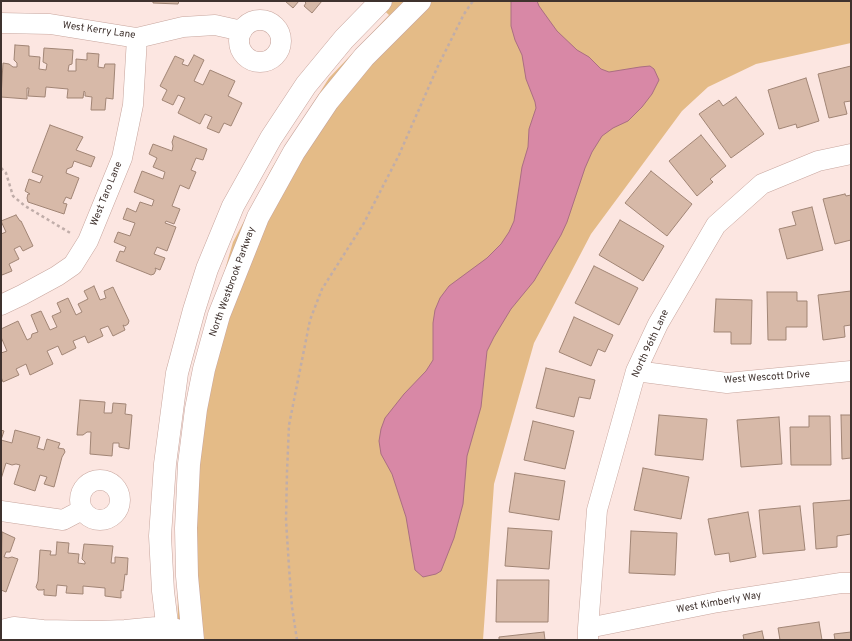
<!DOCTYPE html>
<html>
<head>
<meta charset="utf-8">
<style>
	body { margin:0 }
	#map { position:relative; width:852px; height:641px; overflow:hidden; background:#fce6e1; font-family:Overpass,sans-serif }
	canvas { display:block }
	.frame { position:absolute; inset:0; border:2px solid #3f322e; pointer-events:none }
</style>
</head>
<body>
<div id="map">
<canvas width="852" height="641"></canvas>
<div class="frame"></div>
</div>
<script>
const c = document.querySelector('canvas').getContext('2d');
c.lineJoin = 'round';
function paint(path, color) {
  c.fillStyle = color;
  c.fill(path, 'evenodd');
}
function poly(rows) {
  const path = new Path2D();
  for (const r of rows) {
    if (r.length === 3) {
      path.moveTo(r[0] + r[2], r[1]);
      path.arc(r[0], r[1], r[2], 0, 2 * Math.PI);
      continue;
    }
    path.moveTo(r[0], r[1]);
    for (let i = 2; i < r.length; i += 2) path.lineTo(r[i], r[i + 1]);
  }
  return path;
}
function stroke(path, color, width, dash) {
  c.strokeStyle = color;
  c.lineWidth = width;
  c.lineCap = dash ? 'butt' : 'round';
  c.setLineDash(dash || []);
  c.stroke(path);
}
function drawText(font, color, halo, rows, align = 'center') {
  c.font = font + ' Overpass,sans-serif';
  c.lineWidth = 3.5;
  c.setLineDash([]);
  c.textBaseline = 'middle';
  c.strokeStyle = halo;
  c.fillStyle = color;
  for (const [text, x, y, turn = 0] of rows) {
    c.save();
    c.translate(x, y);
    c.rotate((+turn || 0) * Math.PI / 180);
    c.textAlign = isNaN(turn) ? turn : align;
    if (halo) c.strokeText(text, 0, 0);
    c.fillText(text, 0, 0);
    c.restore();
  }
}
paint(poly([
	[374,1,851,1,851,43,756,64,708,87,682,111,591,234,534,343,494,484,483,640,178,640,177,511,195,373,233,242,272,168,329,78,389,15]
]), '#e4bb87');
const water = poly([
	[511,1,537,1,539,6,557,31,577,50,589,57,601,69,609,72,640,67,650,66,654,69,659,80,652,94,642,107,628,121,613,128,602,136,592,152,585,168,567,222,561,235,534,281,511,309,494,337,487,351,481,407,467,456,463,504,454,538,441,571,436,574,423,577,415,570,406,517,392,474,381,454,379,441,381,429,385,418,404,394,426,371,433,360,433,323,435,310,440,298,449,286,487,258,501,244,509,232,514,221,522,167,528,147,529,129,536,108,535,102,526,79,522,55,515,40,511,26,511,1]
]);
paint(water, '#d888a6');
stroke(water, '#aa6e82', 1);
const building = poly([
	[153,1,179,1,178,4,153,3,153,1],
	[285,1,299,1,293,8,285,1],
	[304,1,322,1,312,13,304,6,306,3,304,1],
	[15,45,29,46,29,56,40,57,39,69,46,70,47,64,43,62,44,48,73,50,72,64,69,65,68,71,76,71,76,59,87,60,87,53,99,54,98,67,104,68,105,64,115,64,113,99,106,98,105,110,91,110,92,97,85,96,85,92,84,91,83,98,67,98,68,89,46,87,45,97,28,96,29,88,27,88,27,99,1,97,3,63,9,64,13,67,17,67,17,63,14,60,15,45],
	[194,55,204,60,194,81,203,85,210,70,235,81,228,96,242,103,231,126,224,123,219,133,207,128,212,117,205,114,200,124,178,113,185,98,178,95,173,105,162,100,167,90,160,86,175,56,184,60,182,64,188,66,194,55],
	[851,66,851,101,844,102,847,114,829,118,818,74,851,66],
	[806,78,819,121,797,128,796,124,779,129,768,90,806,78],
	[736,97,764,134,731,158,699,114,719,100,723,106,736,97],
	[50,125,83,137,76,150,95,157,91,167,74,161,72,167,67,169,66,173,79,178,71,199,66,197,63,203,67,204,64,214,28,202,27,198,28,194,30,194,25,191,29,179,40,183,43,176,32,172,50,125],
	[701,135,726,166,710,179,713,182,697,196,669,161,701,135],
	[174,136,207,149,203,160,196,158,191,170,196,172,189,189,180,185,172,206,180,209,174,224,166,221,165,223,176,227,167,251,157,247,154,254,165,258,160,270,155,268,156,270,154,274,151,275,116,261,120,251,124,252,126,247,114,242,118,232,130,236,135,223,123,219,127,208,136,212,140,202,152,206,154,200,134,192,142,171,163,179,165,172,153,167,157,158,149,154,153,144,172,151,173,146,172,142,174,136],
	[651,171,692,204,667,236,625,203,651,171],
	[845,194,846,196,851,195,851,240,835,244,823,199,845,194],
	[812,207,823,250,787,259,779,229,796,225,792,212,812,207],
	[16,215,20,221,21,221,33,246,23,251,20,246,14,249,19,259,9,264,12,271,2,275,1,273,1,234,6,232,1,221,16,215],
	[620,220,664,246,643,281,599,255,620,220],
	[594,266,638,288,619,325,575,303,594,266],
	[94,286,100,300,106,298,104,291,113,287,129,321,128,324,125,326,123,325,125,330,113,336,108,326,100,329,103,336,88,343,85,336,73,341,76,348,62,355,58,346,47,351,53,364,30,375,26,364,16,369,19,375,3,382,1,377,1,353,7,351,1,337,1,329,18,321,27,340,31,338,32,334,38,332,31,315,41,311,50,330,57,327,52,316,61,312,57,303,68,298,76,315,82,312,78,304,88,299,84,291,94,286],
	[851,291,851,325,844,326,845,337,823,340,818,295,851,291],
	[767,292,797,292,797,301,807,301,807,327,786,327,786,340,768,340,767,292],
	[716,299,752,300,751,344,731,344,731,332,714,332,716,299],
	[574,317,613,335,605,352,598,349,591,366,559,352,574,317],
	[546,368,595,380,590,399,579,397,574,417,536,408,546,368],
	[80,400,105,402,104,413,112,413,113,403,126,404,125,414,132,415,129,449,119,447,119,443,113,443,112,456,90,454,91,432,87,432,83,435,77,435,80,400],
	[659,415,707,419,703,460,655,455,659,415],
	[841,415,851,415,851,458,842,459,841,415],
	[809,416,830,416,831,465,791,465,790,427,809,427,809,416],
	[779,417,782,464,741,467,737,420,779,417],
	[533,421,574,431,565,469,524,460,533,421],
	[1,430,4,431,1,440,12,443,15,430,40,437,37,448,44,450,47,439,60,443,58,448,64,449,65,452,62,457,54,487,44,484,47,477,40,475,35,491,14,484,20,465,16,464,12,465,6,463,1,479,1,430],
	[643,468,689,477,681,519,634,510,643,468],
	[515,473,565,481,559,520,509,512,515,473],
	[851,500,851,534,837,536,837,547,816,549,813,503,851,500],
	[800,506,805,550,763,554,759,510,800,506],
	[748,512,756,557,730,562,729,553,715,555,708,519,748,512],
	[508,528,552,531,549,569,505,566,508,528],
	[631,531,677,533,675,575,629,573,631,531],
	[2,532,15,538,10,552,6,552,4,557,8,558,12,557,18,559,6,592,1,590,2,532],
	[57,542,69,543,68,553,79,554,78,563,85,564,85,562,82,559,84,544,113,546,111,563,115,563,115,557,128,558,127,575,125,574,123,591,121,590,121,598,105,596,105,588,83,586,83,594,66,593,67,586,57,585,56,596,44,595,44,589,43,590,38,590,36,587,38,581,40,550,51,551,50,555,56,555,57,542],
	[497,580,549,580,548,622,496,622,497,580],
	[819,622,822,640,780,640,778,628,819,622],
	[762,631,764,640,744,640,743,635,762,631],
	[544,632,545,640,499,640,499,637,544,632],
	[851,632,851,640,835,640,834,634,851,632]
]);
paint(building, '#d7b9a8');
stroke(building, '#a18575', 1);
const minor = poly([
	[260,41,21],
	[1,23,50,24,137,38,183,27,215,25,242,31],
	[1,305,22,295,57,276,73,265,88,241,122,158,133,105,137,38],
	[636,371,727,383,851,371],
	[100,500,20],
	[1,511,63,520,82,510],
	[588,628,718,602,841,583,851,583],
	[588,640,588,628,597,510,636,371,658,324,716,225,762,184,818,161,851,154]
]);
const tertiary = poly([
	[1,631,14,628,43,631,97,632,125,631,167,627,182,632],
	[169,640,163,591,160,536,165,464,177,373,194,310,207,269,233,206,271,138,306,85,344,39,381,1],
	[193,640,187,576,186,528,189,464,196,409,204,369,219,315,258,217,294,152,328,101,364,57,420,1]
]);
stroke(minor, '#c7a59d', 21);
stroke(tertiary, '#c7a59d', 23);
stroke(poly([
	[1,168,6,173,13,196,25,206,72,234],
	[297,640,292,607,289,567,286,520,287,472,289,425,310,320,322,289,364,223,399,155,437,68,464,14,473,1]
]), '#c0ada9', 2.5, [3, 3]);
stroke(minor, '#fff', 20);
stroke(tertiary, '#fff', 22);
drawText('10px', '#3f322e', '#fff', [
	["West Kerry Lane",99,31,8],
	["West Taro Lane",107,194,-68],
	["North Westbrook Parkway",233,282,-70],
	["North 96th Lane",651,344,-65],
	["West Wescott Drive",767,378,-4],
	["West Kimberly Way",719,603,-10]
]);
</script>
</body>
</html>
